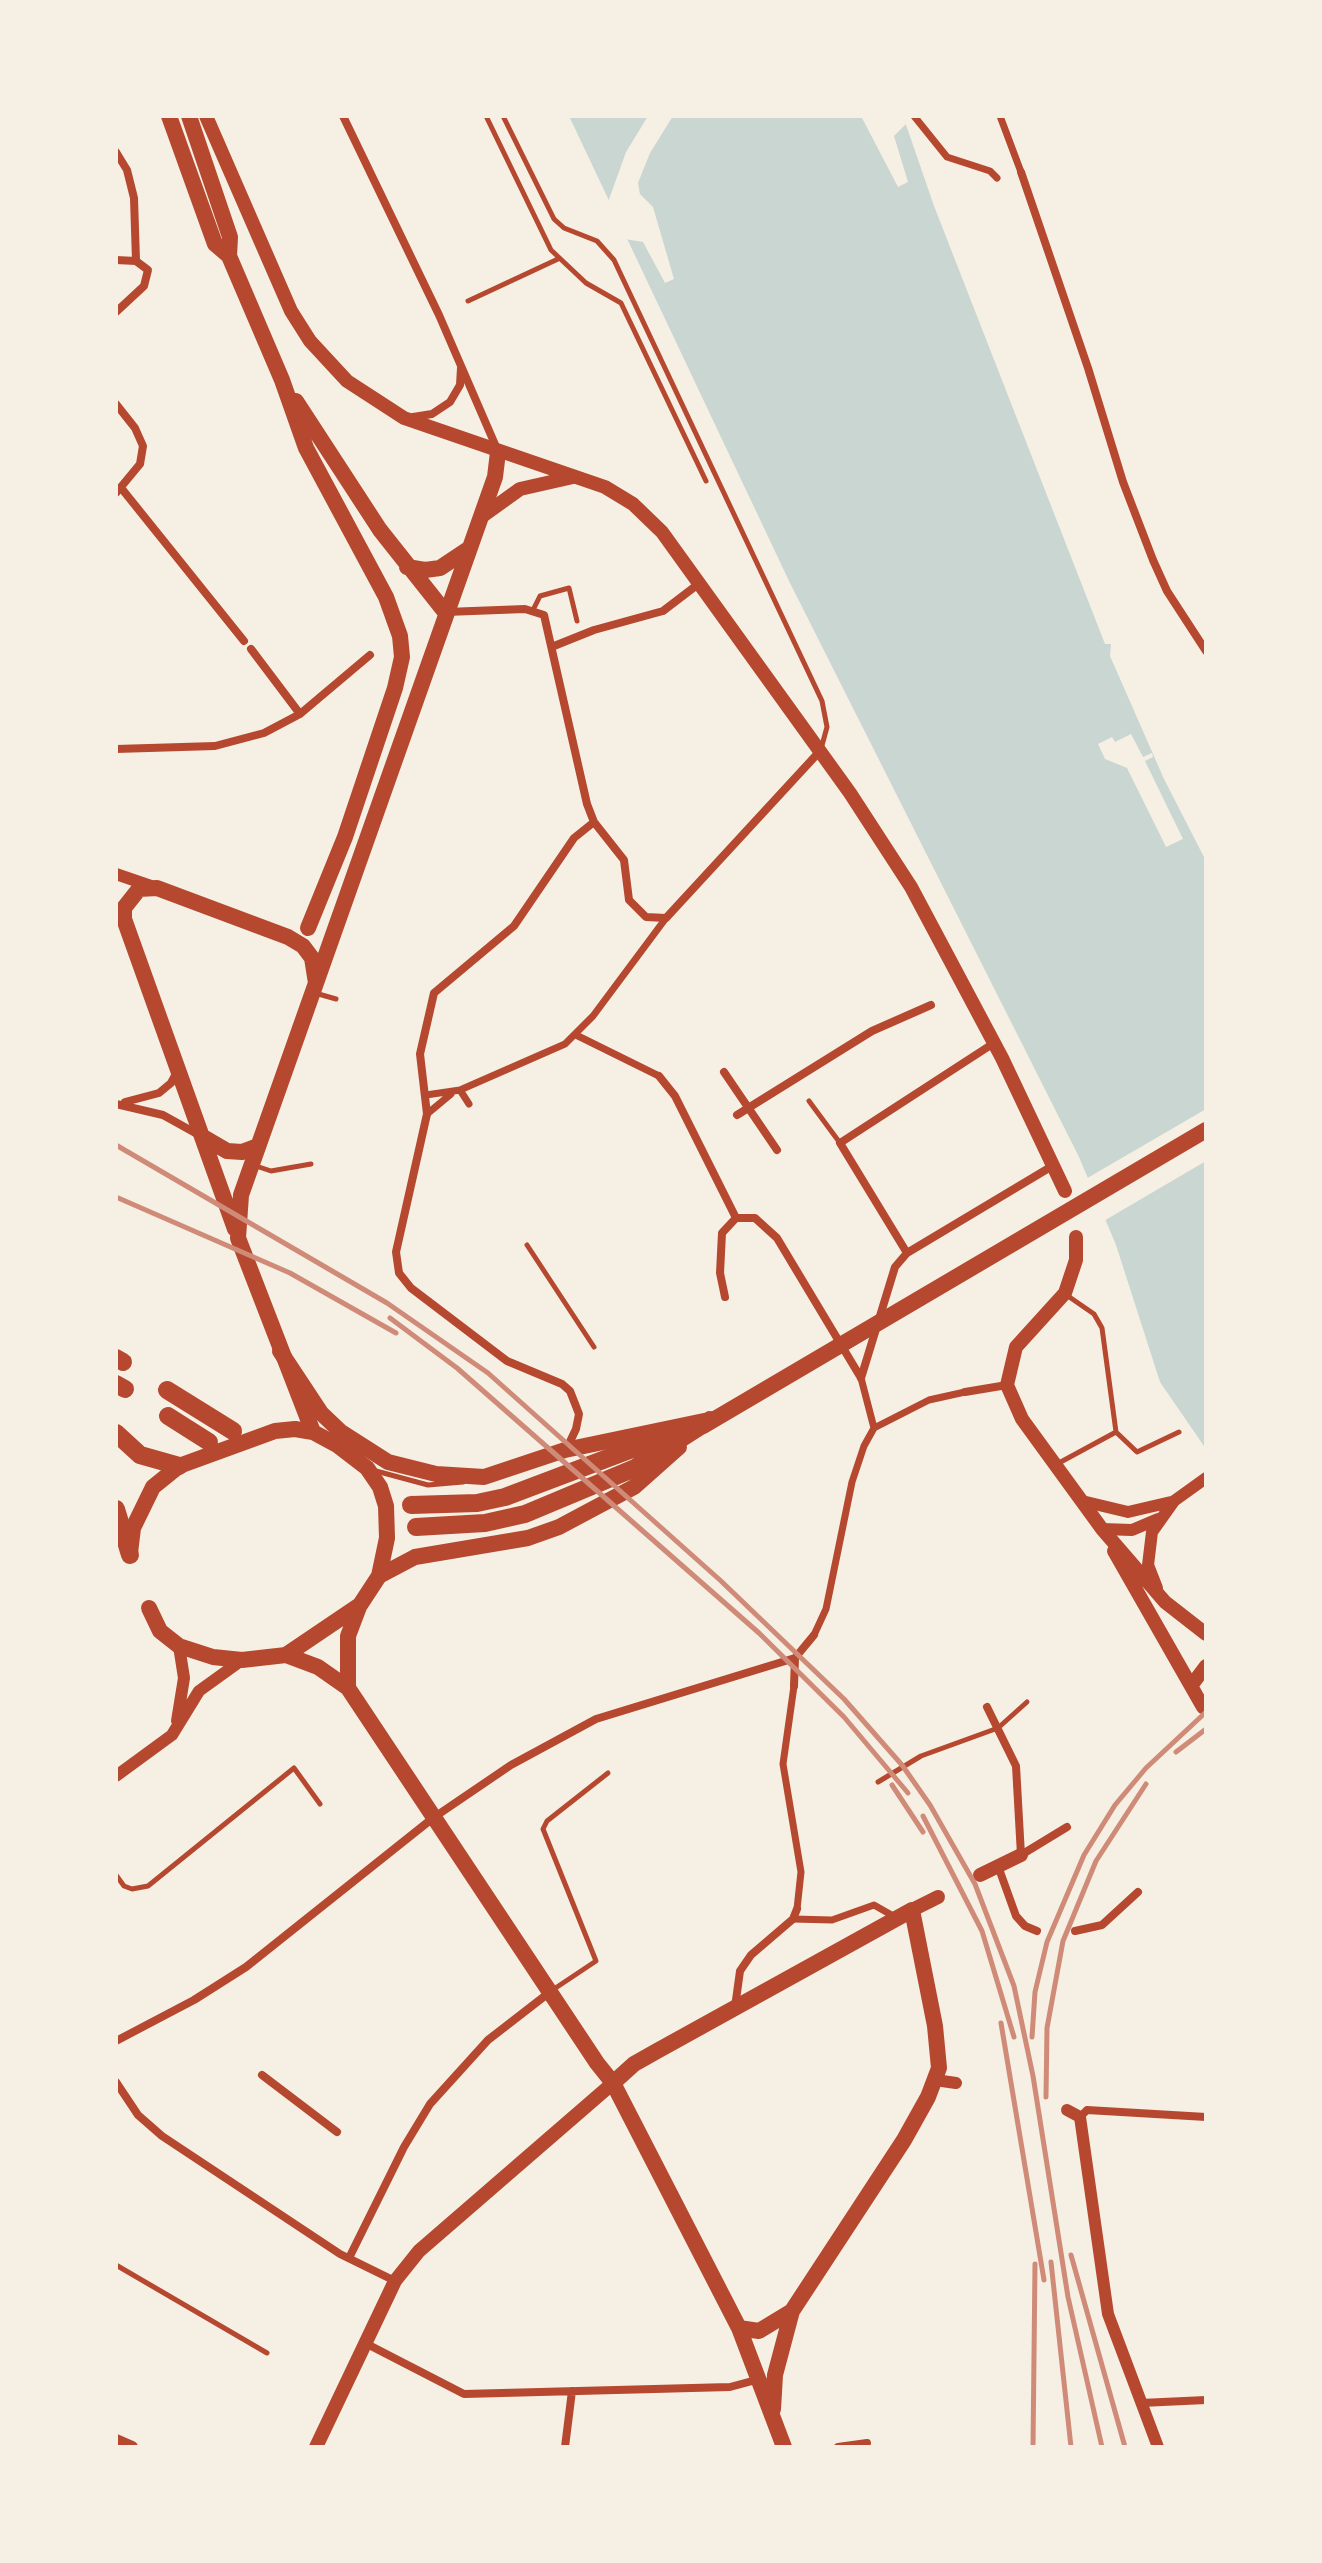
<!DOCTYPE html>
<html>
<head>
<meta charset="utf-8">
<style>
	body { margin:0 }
	#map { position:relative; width:1322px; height:2563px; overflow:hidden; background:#f6efe4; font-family:"Asap Condensed",sans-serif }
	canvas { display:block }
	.frame { position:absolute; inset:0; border:118px solid #f6efe4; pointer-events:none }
</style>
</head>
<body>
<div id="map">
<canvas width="1322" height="2563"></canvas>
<div class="frame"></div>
</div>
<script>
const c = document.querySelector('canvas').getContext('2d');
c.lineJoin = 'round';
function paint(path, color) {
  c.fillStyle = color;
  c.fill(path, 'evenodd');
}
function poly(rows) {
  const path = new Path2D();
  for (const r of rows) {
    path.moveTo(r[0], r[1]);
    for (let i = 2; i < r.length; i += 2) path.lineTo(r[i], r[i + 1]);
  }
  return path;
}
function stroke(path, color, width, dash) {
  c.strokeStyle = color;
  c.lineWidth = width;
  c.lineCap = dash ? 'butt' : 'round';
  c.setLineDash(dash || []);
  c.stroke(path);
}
paint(poly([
	[569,116,903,116,934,206,1105,644,1111,644,1110,656,1164,779,1206,861,1206,1449,1160,1382,1116,1245,1079,1157,790,583]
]), '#c9d6d2');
paint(poly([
	[648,116,673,116,650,153,638,183,640,194,653,207,674,279,665,283,643,242,625,239,608,202,626,152],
	[861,116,903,116,906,124,894,136,908,182,898,187],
	[1131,734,1143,757,1152,753,1153,757,1145,761,1183,839,1166,847,1127,768,1105,759,1098,744,1112,737,1115,742],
	[1206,1109,1206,1161,1102,1222,1084,1180]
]), '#f6efe4');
stroke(poly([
	[486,116,551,250,586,283,621,303,706,481],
	[503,116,554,219,564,228,597,241,614,260,822,701,827,727,821,749],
	[468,301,558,259],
	[533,610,540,596,569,588,577,621],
	[315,993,336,999],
	[809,1101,840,1143],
	[256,1166,271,1171,311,1164],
	[527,1245,594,1347],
	[1065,1294,1094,1314,1102,1328,1116,1432,1137,1452,1179,1432],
	[1057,1464,1116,1432],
	[376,1471,428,1485,463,1482],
	[878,1782,921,1756,998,1728,1027,1702],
	[116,1875,124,1886,132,1889,148,1886,294,1768,320,1804],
	[551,1991,596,1961,543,1829,547,1821,608,1773],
	[116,2265,267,2353]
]), '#b5482f', 5);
stroke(poly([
	[914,116,947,157,990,171,997,178],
	[1000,116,1021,172],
	[576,1035,659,1076],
	[460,1090,469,1104],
	[426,1095,460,1090,565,1044,593,1016,666,918],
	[427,1114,451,1094],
	[874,1428,929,1400,965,1392],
	[814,1635,826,1609,852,1482,864,1446,874,1428,861,1378],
	[794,1686,783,1764,801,1872,797,1909],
	[793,1919,832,1920,874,1905,895,1917]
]), '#b5482f', 7);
stroke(poly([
	[343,116,439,315,497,449],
	[116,152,127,170,134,198,136,261],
	[1021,172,1088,368,1123,482,1153,560,1167,591,1206,651],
	[116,260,136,261,148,270,144,286,116,312],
	[116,404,135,428,143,446,140,464,116,493],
	[413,417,432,414,450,402,460,385,461,368],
	[122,489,244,641],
	[446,612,525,609,544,615,587,804,594,822,624,860,629,900,646,917,666,918,820,751],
	[554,646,594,630,663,611,701,582],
	[251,649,300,714],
	[116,749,215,746,264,733,300,714,370,655],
	[724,1072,777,1150],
	[659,1076,675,1096,736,1218],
	[125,1102,159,1093,171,1083,178,1070],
	[116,1104,163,1115,199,1135],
	[737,1115,872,1031,931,1005],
	[907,1253,840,1143,994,1043],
	[725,1297,720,1273,722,1233,736,1218,755,1218,777,1238,861,1378],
	[861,1378,895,1267,907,1253,1054,1165],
	[965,1392,1007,1385],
	[567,1448,576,1429,579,1414,570,1391,562,1384,507,1361,411,1288,399,1273,396,1252,427,1114,420,1054,434,993,514,926,574,838,594,822],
	[794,1686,795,1658,814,1635],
	[987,1707,1016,1766,1021,1855,1067,1827],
	[998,1866,1016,1916,1025,1926,1037,1931],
	[1075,1931,1102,1925,1138,1892],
	[735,2007,740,1971,751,1955,793,1919,797,1909],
	[116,2041,194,2000,246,1967,433,1818,511,1765,596,1719,795,1658],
	[262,2075,337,2132],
	[116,2082,138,2115,162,2136,340,2254,395,2281],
	[1080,2117,1087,2110,1206,2117],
	[349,2258,404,2147,430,2104,488,2040,550,1992],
	[365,2343,464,2394,730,2387,756,2380],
	[1141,2403,1206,2400],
	[565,2447,572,2391],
	[838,2447,867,2443]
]), '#b5482f', 8);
stroke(poly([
	[116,874,151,886],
	[1082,1501,1128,1512,1171,1502],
	[1102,1529,1132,1530,1158,1519],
	[1157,1588,1148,1565,1152,1532,1174,1501,1206,1478],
	[177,1721,184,1678,179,1646],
	[116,1776,172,1735,199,1691,242,1660],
	[935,2080,956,2083],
	[1067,2110,1080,2117,1108,2314,1158,2447],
	[116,2440,132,2447]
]), '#b5482f', 12);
stroke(poly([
	[206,116,291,311,310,341,347,381,404,418,605,487,633,504,662,532,850,793,911,887,1002,1058,1065,1191],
	[481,517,520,489,573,477],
	[1076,1237,1076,1260,1065,1293,1016,1347,1007,1385,1022,1419,1102,1529,1165,1602,1206,1634],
	[1114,1551,1203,1707],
	[1191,1686,1206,1666],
	[980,1875,1021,1855],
	[912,1910,938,1897],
	[316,2447,395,2281,419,2251,613,2083]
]), '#b5482f', 14);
stroke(poly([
	[169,116,215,244,229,256],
	[189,116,230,237,229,256,282,380,306,448,386,597,400,636,402,657,395,688,345,837,308,928],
	[296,401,380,530,445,612],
	[407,567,425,570,440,568,467,550],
	[203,1137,227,1151,242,1152,258,1146],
	[235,1229,124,919,124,908,139,889,157,888,288,937,303,946,312,958,316,983],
	[313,1432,238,1238,241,1195,495,477,498,452],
	[130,1553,133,1528,153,1487,179,1466,275,1431,295,1429,313,1432,337,1445,367,1468,380,1487,386,1506,387,1538,379,1576,360,1605,286,1655,242,1660,213,1657,179,1646,160,1631,149,1608],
	[286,1655,318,1667,348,1688,597,2063,613,2083,739,2328,784,2447],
	[348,1688,348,1636,359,1607],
	[613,2083,634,2064,657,2051,912,1910,935,2026,939,2068,928,2097,904,2140,792,2311,775,2375,773,2409],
	[739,2328,759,2331,792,2311]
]), '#b5482f', 16);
stroke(poly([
	[280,1351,321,1413,341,1432,388,1462,436,1474,484,1477,565,1450,704,1421],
	[703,1426,1206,1130],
	[379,1576,415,1557,528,1538,559,1527,634,1487,679,1447]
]), '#b5482f', 16);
stroke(poly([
	[116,1358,123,1362],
	[116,1384,125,1389],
	[167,1390,233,1431],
	[168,1416,209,1442],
	[116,1433,140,1455,179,1466],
	[411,1505,477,1503,505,1497,632,1449,667,1443],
	[116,1509,130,1555],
	[416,1527,485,1523,525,1514,635,1468,710,1420]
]), '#b5482f', 18);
stroke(poly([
	[116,1145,387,1303,488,1373,721,1581,844,1699,902,1765,930,1805,975,1884,1014,1986,1033,2076,1068,2297,1102,2447],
	[116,1197,290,1273,396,1333],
	[390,1318,457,1368,759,1633,844,1717,908,1793],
	[1176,1752,1206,1729],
	[892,1785,923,1832],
	[923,1816,982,1931,1014,2037],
	[1001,2023,1044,2280],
	[1032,2037,1035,1992,1047,1942,1084,1855,1115,1805,1146,1768,1206,1712],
	[1046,2097,1047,2028,1063,1941,1096,1861,1146,1784],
	[1071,2255,1125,2447],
	[1051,2262,1071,2447],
	[1033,2447,1035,2264]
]), '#cf8b77', 5);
</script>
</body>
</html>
